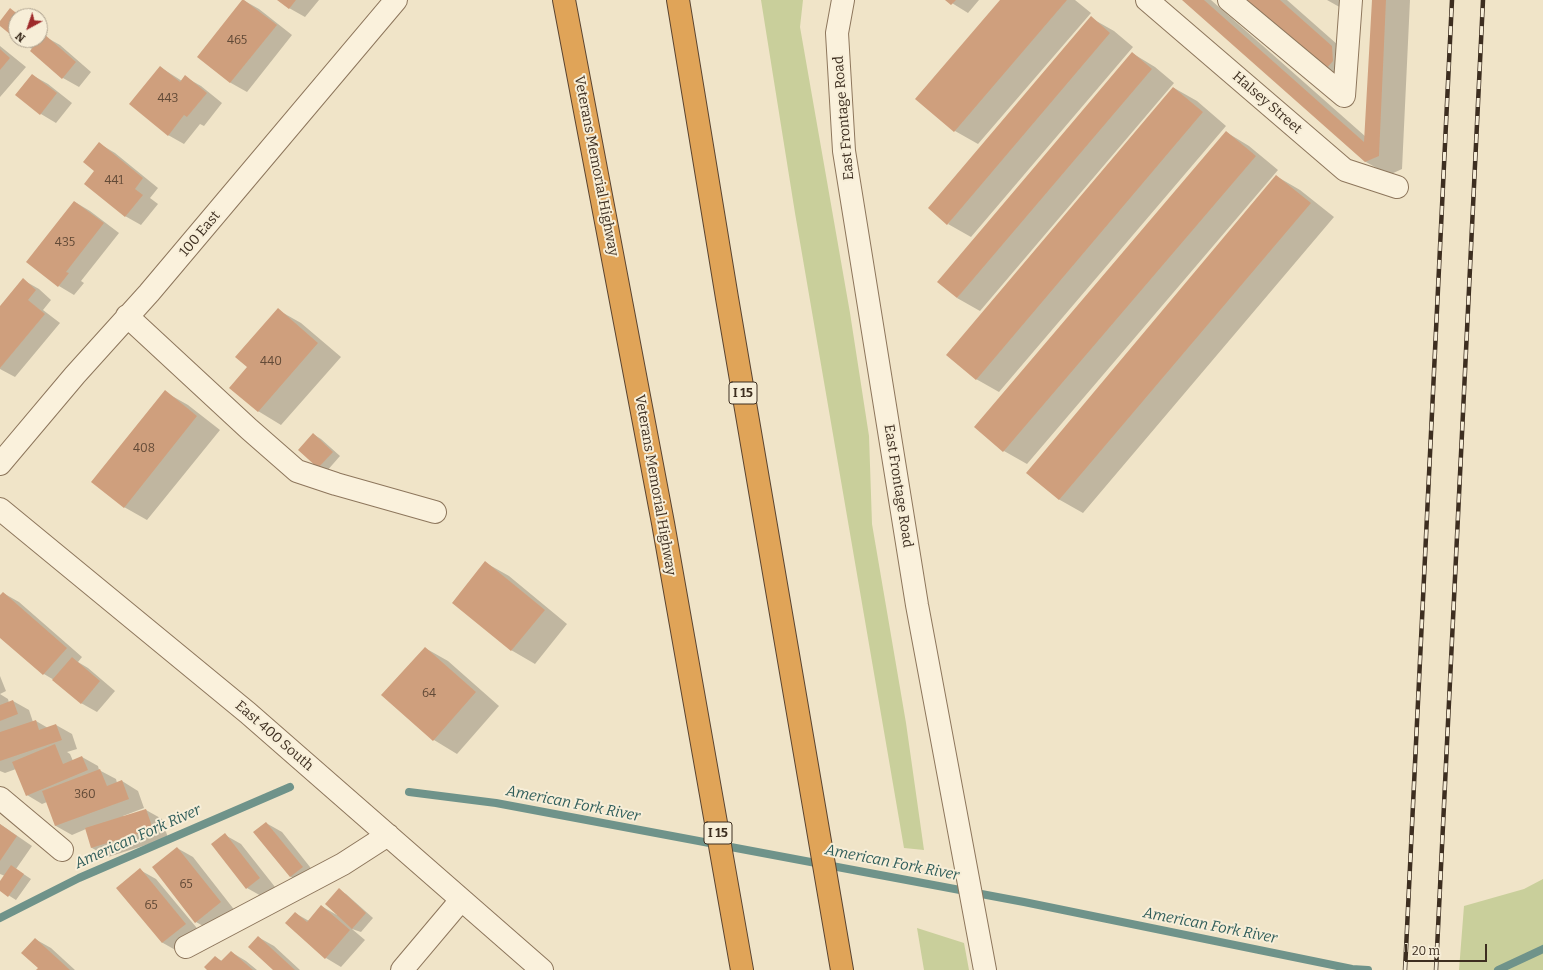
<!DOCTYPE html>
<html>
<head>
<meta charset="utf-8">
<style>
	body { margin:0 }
	#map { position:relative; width:1543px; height:970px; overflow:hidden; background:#f0e4c8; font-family:Bitter,serif }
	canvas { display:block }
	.north { position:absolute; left:8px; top:8px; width:40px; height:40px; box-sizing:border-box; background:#f7eed8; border:1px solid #ada18e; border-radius:50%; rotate:220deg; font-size:11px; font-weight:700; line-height:16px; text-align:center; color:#3d2e20 }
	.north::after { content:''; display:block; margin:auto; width:14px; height:18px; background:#9e2a2b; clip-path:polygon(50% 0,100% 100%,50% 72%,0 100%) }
	.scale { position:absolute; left:1405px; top:944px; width:82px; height:18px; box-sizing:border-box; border:2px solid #3d2e20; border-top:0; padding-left:5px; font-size:12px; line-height:14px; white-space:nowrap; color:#3d2e20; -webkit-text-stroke:3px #f7eed8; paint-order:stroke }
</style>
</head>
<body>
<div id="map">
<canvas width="1543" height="970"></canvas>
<div class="north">N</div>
<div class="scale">20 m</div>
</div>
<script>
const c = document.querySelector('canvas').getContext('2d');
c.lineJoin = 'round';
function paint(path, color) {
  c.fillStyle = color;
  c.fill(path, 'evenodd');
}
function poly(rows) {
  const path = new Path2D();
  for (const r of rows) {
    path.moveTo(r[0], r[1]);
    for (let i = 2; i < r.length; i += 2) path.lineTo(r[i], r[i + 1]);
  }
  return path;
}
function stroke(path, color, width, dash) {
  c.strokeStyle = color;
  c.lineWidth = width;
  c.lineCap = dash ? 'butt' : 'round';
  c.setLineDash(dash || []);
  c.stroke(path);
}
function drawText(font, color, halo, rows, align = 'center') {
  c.font = font + ' Bitter,serif';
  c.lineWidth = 4;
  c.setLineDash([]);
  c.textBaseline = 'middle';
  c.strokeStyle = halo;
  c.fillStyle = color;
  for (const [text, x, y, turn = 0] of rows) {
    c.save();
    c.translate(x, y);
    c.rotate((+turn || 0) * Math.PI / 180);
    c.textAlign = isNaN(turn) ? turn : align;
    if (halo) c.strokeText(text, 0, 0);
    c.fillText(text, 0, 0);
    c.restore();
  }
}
paint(poly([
	[761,0,803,0,800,27,850,313,869,436,872,524,906,723,924,850,904,848,795,213],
	[1543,879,1543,970,1459,970,1464,906,1524,889],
	[917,928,964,943,969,970,924,970]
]), '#c9cf9b');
paint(poly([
	[243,0,259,9,292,35,247,92,231,83,199,57],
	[279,0,319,0,305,17,289,8],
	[947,0,979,0,968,13],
	[1001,0,1075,0,1091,13,978,144,955,131,917,99],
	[1184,0,1211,0,1366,137,1373,0,1410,0,1402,169,1389,175,1366,162],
	[1248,0,1287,0,1355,60,1349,82,1326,69],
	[1327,0,1359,0,1352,14],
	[1091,18,1114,31,1133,47,971,237,948,224],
	[44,36,60,45,91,72,79,87,63,78,31,50,32,49,19,40,38,40,39,42],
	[0,46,26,67,0,97],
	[1132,53,1155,67,1174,83,980,311,957,298],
	[160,67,182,81,185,77,201,86,222,103,204,126,200,124,184,144,168,135],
	[32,75,48,84,72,103,56,123,41,114,16,95],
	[1174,88,1197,101,1226,126,999,392,976,379],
	[1226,132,1249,146,1278,170,1027,464,1004,451,976,427],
	[100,144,115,153,158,188,150,198,158,204,141,225,125,216,96,171],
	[1276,176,1300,190,1334,217,1083,513,1060,500,1028,472],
	[75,202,90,211,119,233,81,281,84,283,74,295,59,286],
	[23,280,39,289,51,300,43,310,60,323,15,377,0,369,0,307],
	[278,310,301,323,341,357,281,425,258,411,249,367],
	[165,392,188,405,220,430,147,520,124,507],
	[313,434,321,439,340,456,326,472,318,468],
	[486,563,509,576,567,624,535,664,511,650],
	[3,593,19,602,82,657,78,662,88,668,115,691,97,712,81,703,54,680,44,674,0,636,0,596],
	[425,648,448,661,499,706,457,754,434,740,383,695],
	[0,676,6,691,0,694],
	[0,694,8,699,9,703,13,701,29,710,33,722,36,721,48,728,56,725,72,734,77,749,67,752,70,754,73,761,82,757,98,766,99,770,116,779,117,783,122,781,138,791,144,808,123,816,123,817,146,810,162,819,168,838,108,857,92,848,86,829,72,835,56,826,47,802,42,804,27,795,16,769,5,773,0,771],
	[266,823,282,832,318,877,306,886,291,877,255,832],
	[0,824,32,846,16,869,31,879,16,900,0,890,0,883,5,876,0,874],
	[225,835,241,844,275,887,263,897,247,888],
	[177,848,193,857,236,912,212,931,196,922],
	[140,870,156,879,201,933,179,952,163,943,118,888],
	[339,890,346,894,373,918,361,932,352,929,365,940,341,967,326,958,286,923,295,913,309,921,321,906,337,915],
	[258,937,274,946,300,970,274,970],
	[35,939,51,948,75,970,38,970,39,968],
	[231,952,246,961,257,970,209,970,215,957,222,961]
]), '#0003');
stroke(poly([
	[409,792,496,803,1024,902,1352,969,1368,970],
	[0,918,79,878,290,787],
	[1498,970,1543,949]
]), '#6f938a', 8);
paint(poly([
	[242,0,244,0,277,25,230,83,197,57],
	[277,0,296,0,289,9],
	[945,0,956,0,951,5],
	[1000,0,1067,0,954,132,915,99],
	[1182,0,1204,0,1364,142,1372,0,1386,0,1379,156,1365,162],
	[1247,0,1280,0,1332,46,1333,61,1326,69],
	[10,8,20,16,16,16,16,39,0,26,0,21],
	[1091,16,1110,33,947,225,928,208],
	[44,34,76,62,62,79,30,51],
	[17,40,27,40,23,45],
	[0,49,10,58,0,70],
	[1132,52,1152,69,957,298,937,282],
	[160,66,180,82,185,75,207,93,187,117,184,115,168,136,129,104],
	[32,74,57,93,40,115,15,95],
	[1173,87,1203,112,976,380,946,355],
	[1226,131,1256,156,1003,452,974,427],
	[99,142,143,178,135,189,143,195,125,217,84,184,94,171,83,162],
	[1276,175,1311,203,1059,500,1026,473],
	[74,201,104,223,66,272,69,273,58,287,26,262],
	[23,278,36,290,28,300,45,314,0,368,0,306],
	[278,308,318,343,258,412,229,388,247,367,235,357],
	[165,390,197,416,124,508,91,482],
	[313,433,333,452,318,468,298,450],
	[485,561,545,610,511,651,452,603],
	[3,592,67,648,43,675,0,638,0,595],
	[425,647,476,692,433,741,381,695],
	[72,657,100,681,81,704,52,680],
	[13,700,18,714,0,721,0,705],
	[36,720,39,730,56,724,62,740,0,761,0,732],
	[55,744,63,764,82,756,88,770,26,796,12,762],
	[100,769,107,786,122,780,129,799,55,826,42,791],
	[146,809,153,829,91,848,85,828],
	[266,822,303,867,290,877,253,832],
	[0,824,17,836,0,861],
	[225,833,260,878,246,889,211,844],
	[177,847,221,902,195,923,152,867],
	[11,865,24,874,8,897,0,891,0,881],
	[140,868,186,924,162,943,116,888],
	[339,888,366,913,352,929,325,904],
	[321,905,350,930,325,959,285,923,295,912,307,922],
	[258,936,295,970,273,970,248,947],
	[35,938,70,970,36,970,38,968,21,953],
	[231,951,253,970,207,970,204,967,215,956,221,961]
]), '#cf9f7d');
const minor = poly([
	[843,0,837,33,844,151,917,605,985,970],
	[1147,0,1345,170,1397,187],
	[1229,0,1344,96,1351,0],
	[127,316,249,429,297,471,336,484,435,512],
	[0,464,75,375,149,293,396,0],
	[0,509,248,713,542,970],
	[0,798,62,850],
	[186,947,343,864,388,835],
	[402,970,461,900]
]);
const highway = poly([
	[564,0,663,523,742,970],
	[678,0,727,298,842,970]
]);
stroke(minor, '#8d765c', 24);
stroke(highway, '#5b4430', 24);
stroke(minor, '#faf1dc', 22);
stroke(highway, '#e0a458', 22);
const rail = poly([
	[1405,970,1452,0],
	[1436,970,1483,0]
]);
stroke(rail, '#3d2e20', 4.5);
stroke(rail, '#f7eed8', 3, [9]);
drawText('12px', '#624a37', null, [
	["465",237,41],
	["443",168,99],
	["441",114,181],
	["435",65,243],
	["440",271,362],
	["408",144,449],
	["64",429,694],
	["360",85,795],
	["65",186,885],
	["65",151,906]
]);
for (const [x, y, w] of [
	[743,393,28],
	[718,833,28]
]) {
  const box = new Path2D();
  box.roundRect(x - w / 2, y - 11, w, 22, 3);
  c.fillStyle = '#f7eed8';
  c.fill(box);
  stroke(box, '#3d2e20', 1);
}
drawText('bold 13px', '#3d2e20', null, [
	["I 15",743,393],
	["I 15",718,833]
]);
drawText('14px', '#3d2e20', '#f7eed8', [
	["Halsey Street",1267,103,41],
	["East Frontage Road",844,118,-95],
	["Veterans Memorial Highway",596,166,79],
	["100 East",200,234,-50],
	["Veterans Memorial Highway",655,485,80],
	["East Frontage Road",898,486,81],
	["East 400 South",274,736,41]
]);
drawText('italic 15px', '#2f5d5a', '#f7eed8', [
	["American Fork River",573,804,11],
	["American Fork River",138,837,-24],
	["American Fork River",892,863,11],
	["American Fork River",1210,926,11]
]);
</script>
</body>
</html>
